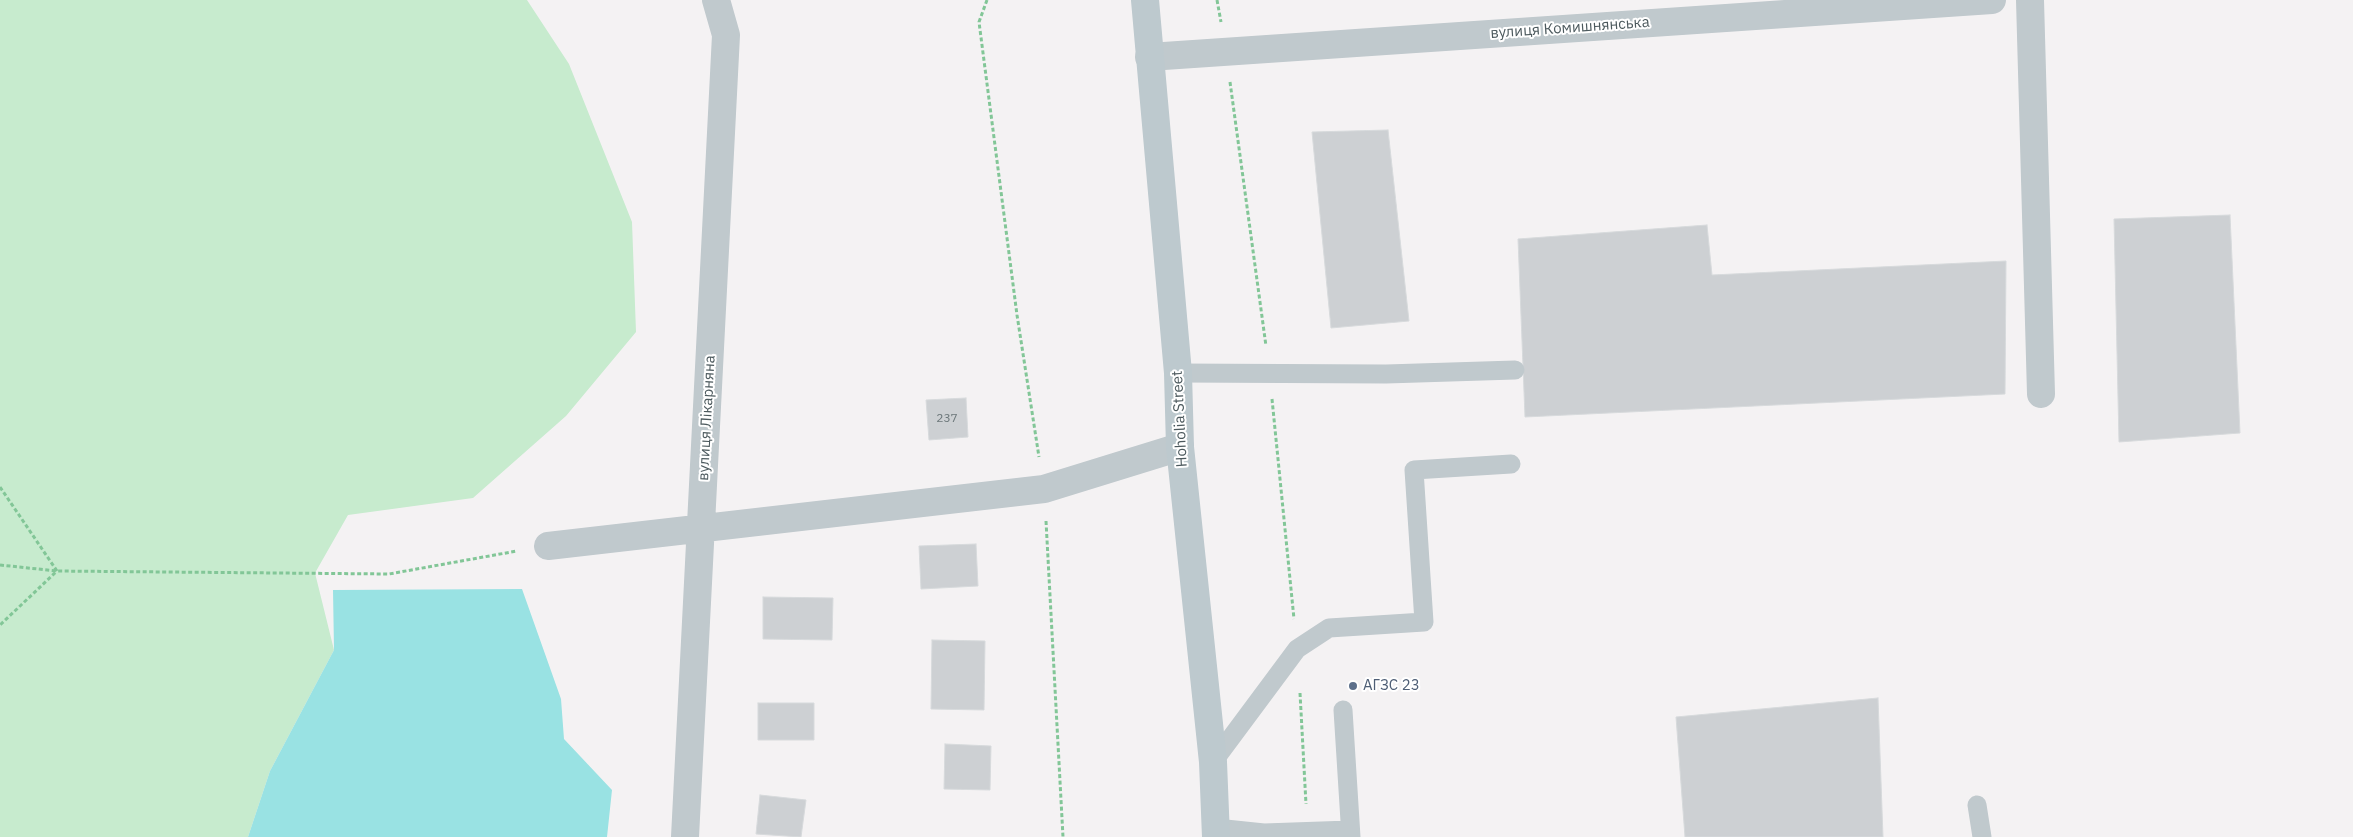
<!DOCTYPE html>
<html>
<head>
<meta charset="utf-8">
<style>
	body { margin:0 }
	canvas { display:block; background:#f4f2f3 }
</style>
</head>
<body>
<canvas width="2353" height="837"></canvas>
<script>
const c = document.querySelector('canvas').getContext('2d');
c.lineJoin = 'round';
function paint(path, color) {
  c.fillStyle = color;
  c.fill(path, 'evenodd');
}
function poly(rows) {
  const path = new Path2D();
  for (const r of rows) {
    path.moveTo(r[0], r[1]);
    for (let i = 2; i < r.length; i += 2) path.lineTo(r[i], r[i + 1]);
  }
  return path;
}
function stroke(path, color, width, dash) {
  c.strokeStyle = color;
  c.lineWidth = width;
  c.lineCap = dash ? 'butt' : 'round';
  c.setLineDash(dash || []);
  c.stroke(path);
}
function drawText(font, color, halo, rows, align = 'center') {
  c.font = font + ' "IBM Plex Sans",sans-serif';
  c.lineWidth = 4;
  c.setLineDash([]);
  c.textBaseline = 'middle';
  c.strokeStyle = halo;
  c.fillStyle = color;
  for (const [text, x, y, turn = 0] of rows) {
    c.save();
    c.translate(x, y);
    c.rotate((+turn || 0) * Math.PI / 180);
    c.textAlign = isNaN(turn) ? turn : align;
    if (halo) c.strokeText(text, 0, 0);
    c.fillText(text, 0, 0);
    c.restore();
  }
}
paint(poly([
	[0,0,527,0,569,64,632,222,636,332,566,416,473,498,348,515,315,573,334,650,270,771,248,837,0,837]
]), '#c7ebce');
paint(poly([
	[522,589,561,699,564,739,612,790,607,837,248,837,270,771,334,650,333,590]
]), '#99e2e3');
const building = poly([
	[1388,130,1409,321,1331,328,1312,132,1388,130],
	[2230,215,2240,433,2119,442,2114,219,2230,215],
	[1707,225,1712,275,2006,261,2005,394,1525,417,1518,239,1707,225],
	[966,398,968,437,929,440,926,400,966,398],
	[976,544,978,586,921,589,919,546,976,544],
	[763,597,833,598,832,640,763,639,763,597],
	[932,640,985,641,984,710,931,709,932,640],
	[1878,698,1883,837,1685,837,1676,717,1878,698],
	[758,703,814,703,814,740,758,740,758,703],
	[945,744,991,746,990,790,944,789,945,744],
	[760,795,806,800,801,837,756,834,760,795]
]);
paint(building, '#cdd0d3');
stroke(building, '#d7dadc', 1);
stroke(poly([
	[987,0,979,22,1017,315,1039,457],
	[1217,0,1221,22],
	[1230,82,1266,346],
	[1272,399,1294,619],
	[0,487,57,571,0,625],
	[1046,521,1063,837],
	[0,565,57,571,389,574,517,551],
	[1300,693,1306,804]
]), '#82c697', 3, [4, 2.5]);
stroke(poly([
	[1178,373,1386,374,1515,370],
	[1343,710,1351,837],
	[1213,762,1297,649,1329,628,1424,622,1414,470,1511,464],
	[1977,805,1982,837],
	[1216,828,1264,833,1350,830]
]), '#c0c9cd', 19);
stroke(poly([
	[2030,0,2041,394],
	[1149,57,1992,0],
	[548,546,1044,489,1180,447],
	[685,837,726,35,716,0]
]), '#c0c9cd', 28);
stroke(poly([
	[1145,0,1178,373,1180,447,1213,762,1216,837]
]), '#bdc9ce', 28);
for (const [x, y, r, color] of [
	[1353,686,5,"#5c6f8a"]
]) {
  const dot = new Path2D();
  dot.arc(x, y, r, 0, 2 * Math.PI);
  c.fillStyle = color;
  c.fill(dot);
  stroke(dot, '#fff', 2);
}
drawText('12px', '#6c777a', null, [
	["237",947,419]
]);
drawText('15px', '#4c595d', '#fff', [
	["вулиця Комишнянська",1570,28,-4],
	["вулиця Лікарняна",707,418,-87],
	["Hoholia Street",1180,419,-93]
]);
drawText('15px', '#4e5e75', '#fff', [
	["АГЗС 23",1363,686]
], 'left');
</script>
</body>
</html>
